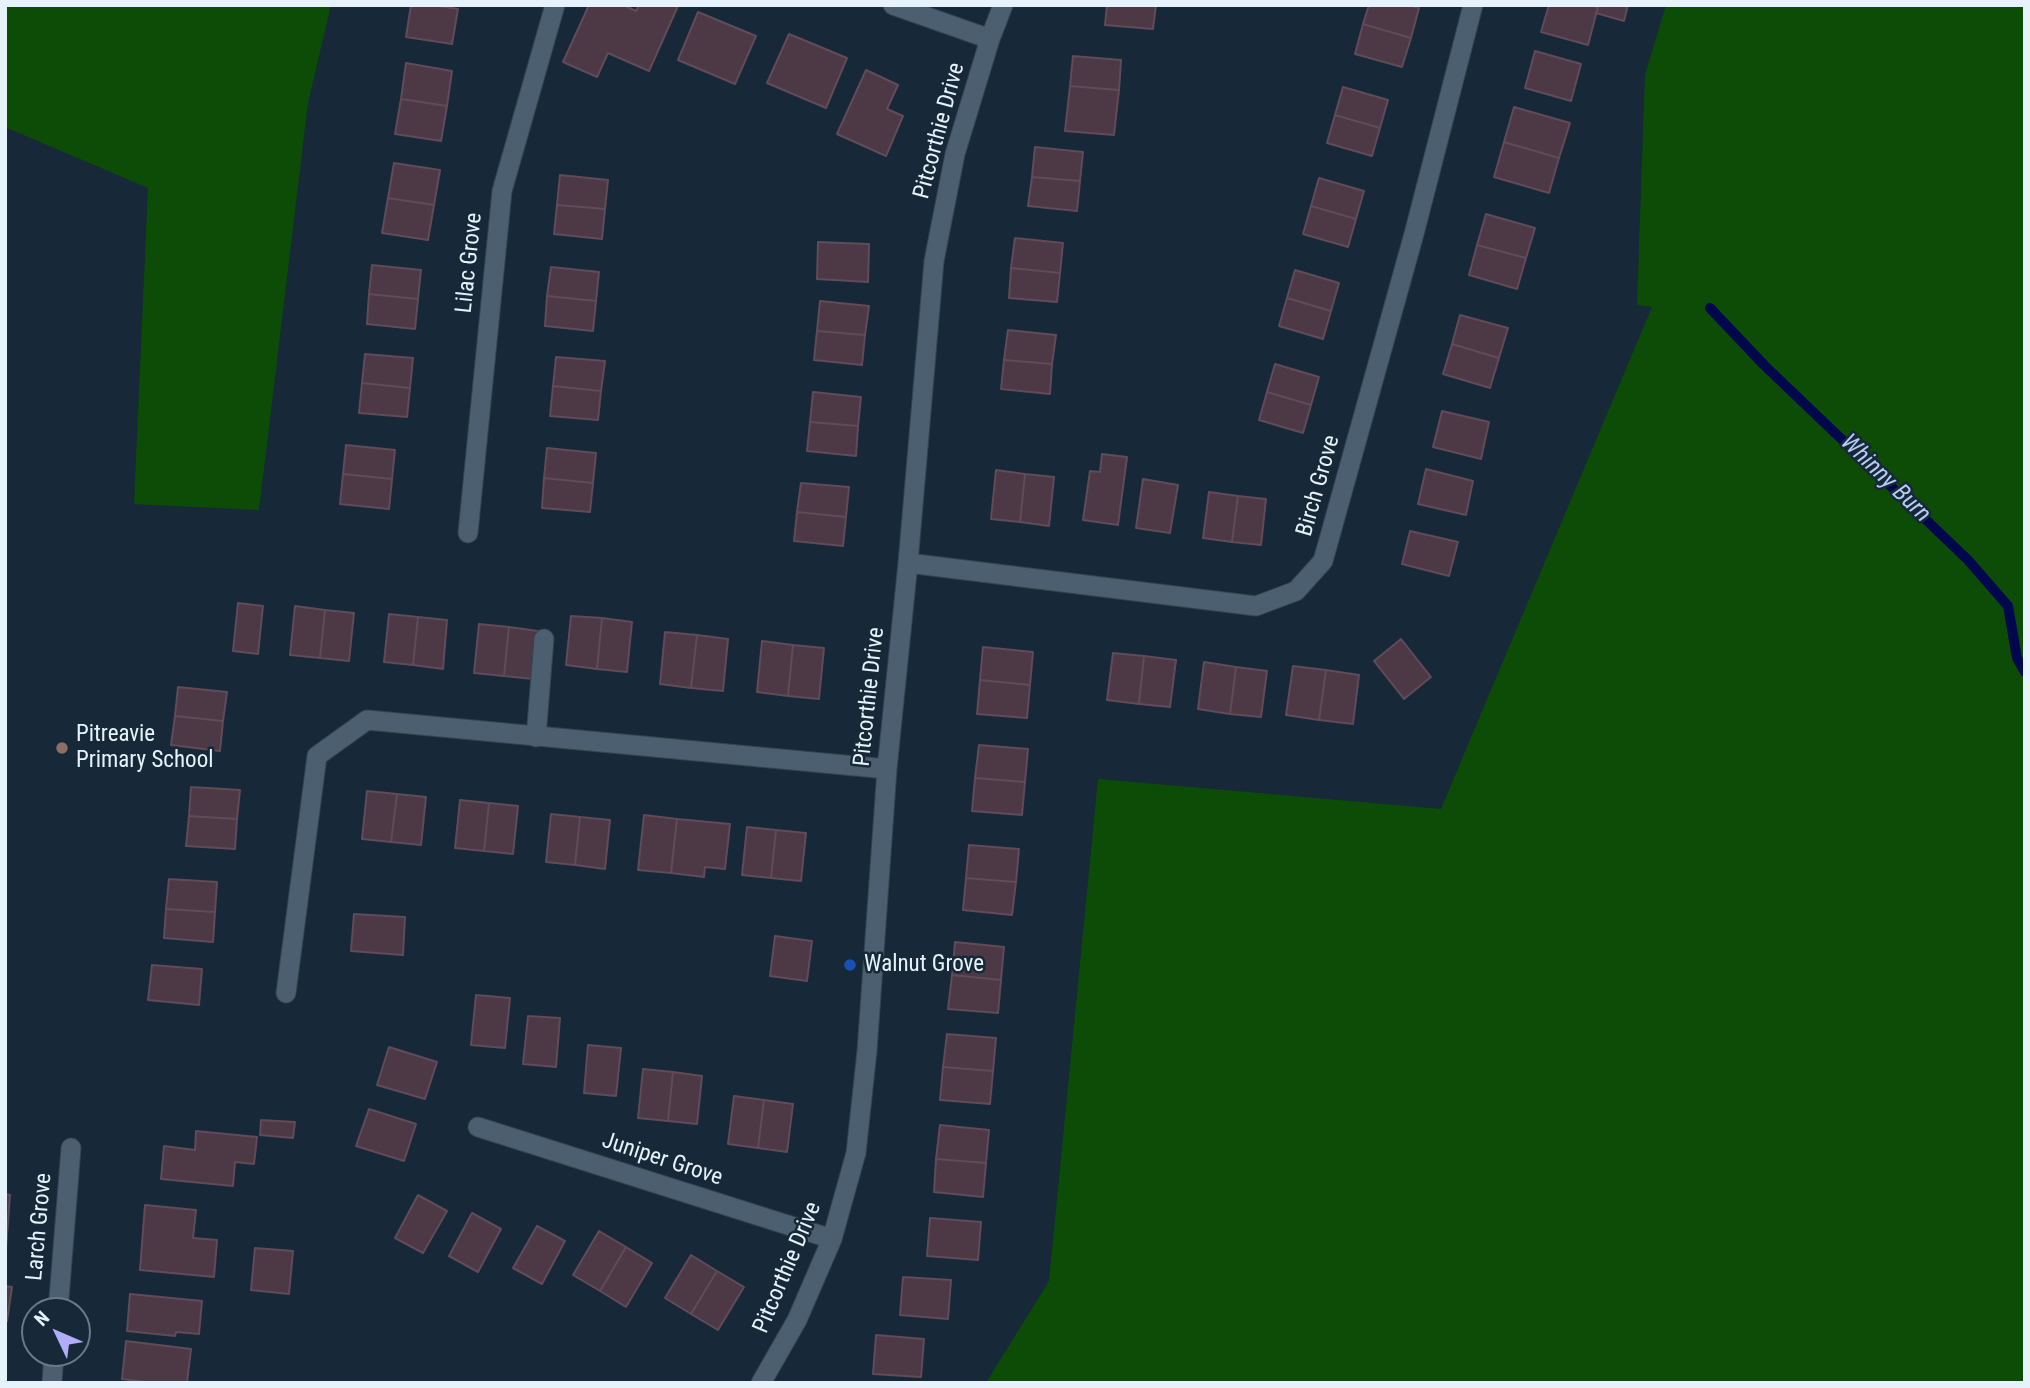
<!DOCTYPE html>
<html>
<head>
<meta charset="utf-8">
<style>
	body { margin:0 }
	#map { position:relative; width:2030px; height:1388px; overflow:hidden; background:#172938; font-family:"Roboto Condensed",sans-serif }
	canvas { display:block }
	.frame { position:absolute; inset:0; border:7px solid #e7f3fc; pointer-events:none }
	.north { position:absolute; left:21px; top:1297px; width:70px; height:70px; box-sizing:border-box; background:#172938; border:2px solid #6a7a86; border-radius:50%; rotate:314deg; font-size:19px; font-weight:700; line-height:28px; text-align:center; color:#e7f3fc }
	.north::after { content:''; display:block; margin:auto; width:24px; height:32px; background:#b2adf9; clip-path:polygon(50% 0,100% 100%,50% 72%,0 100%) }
</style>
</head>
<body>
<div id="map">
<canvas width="2030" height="1388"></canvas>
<div class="frame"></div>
<div class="north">N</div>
</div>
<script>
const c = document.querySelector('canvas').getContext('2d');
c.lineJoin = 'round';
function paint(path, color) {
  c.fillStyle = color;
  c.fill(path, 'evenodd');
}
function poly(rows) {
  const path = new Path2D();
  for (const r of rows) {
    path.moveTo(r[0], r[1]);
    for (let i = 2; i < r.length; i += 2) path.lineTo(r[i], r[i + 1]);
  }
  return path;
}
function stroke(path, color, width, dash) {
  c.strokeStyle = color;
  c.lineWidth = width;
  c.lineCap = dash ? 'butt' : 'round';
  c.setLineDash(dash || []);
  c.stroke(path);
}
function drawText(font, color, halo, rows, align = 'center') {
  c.font = font + ' "Roboto Condensed",sans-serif';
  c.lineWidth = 5;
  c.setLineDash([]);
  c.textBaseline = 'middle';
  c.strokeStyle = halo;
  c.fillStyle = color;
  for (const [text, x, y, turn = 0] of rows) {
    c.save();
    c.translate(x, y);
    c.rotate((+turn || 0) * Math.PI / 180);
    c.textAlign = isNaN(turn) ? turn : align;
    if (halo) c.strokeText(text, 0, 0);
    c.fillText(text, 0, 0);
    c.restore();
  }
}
paint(poly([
	[5,5,331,5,308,103,259,510,134,504,148,188,5,127],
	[1666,5,2025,5,2025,1383,986,1383,1049,1281,1098,779,1441,809,1652,307,1637,305,1645,75]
]), '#0c4c07');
stroke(poly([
	[1710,308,1764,365,1968,560,2008,606,2017,658,2025,672]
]), '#00074d', 10);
const building = poly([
	[411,5,433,5,458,9,452,44,406,37,411,5],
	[589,5,623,5,636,11,639,5,678,6,649,71,608,53,597,77,563,62,589,5],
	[1107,5,1156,5,1153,29,1105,25,1107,5],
	[1369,5,1408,5,1419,8,1411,38,1363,24,1369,5],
	[1549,5,1590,5,1598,7,1588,45,1541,32,1549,5],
	[1590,5,1628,5,1624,21,1596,13,1598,7,1590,5],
	[698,12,756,36,735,84,678,60,698,12],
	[1363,24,1411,38,1402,67,1355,54,1363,24],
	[789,34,847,58,826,108,767,83,789,34],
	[1535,51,1581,64,1571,101,1525,88,1535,51],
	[1073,56,1121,60,1119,90,1070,86,1073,56],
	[406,63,452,71,447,106,401,99,406,63],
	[866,70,898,85,887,109,903,116,886,156,837,134,866,70],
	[1070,86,1119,90,1114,135,1065,131,1070,86],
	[1343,87,1388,100,1380,128,1335,115,1343,87],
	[401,99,447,106,441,141,395,134,401,99],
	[1514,107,1570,123,1559,158,1504,142,1514,107],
	[1335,115,1380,128,1372,156,1327,143,1335,115],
	[1504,142,1559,158,1549,193,1494,177,1504,142],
	[1035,147,1083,152,1080,181,1032,177,1035,147],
	[394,163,440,170,434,205,388,198,394,163],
	[560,175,608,180,605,209,557,205,560,175],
	[1032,177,1080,181,1077,211,1028,206,1032,177],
	[1319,178,1364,191,1356,219,1311,206,1319,178],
	[388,198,434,205,428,240,382,233,388,198],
	[557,205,605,209,602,239,554,234,557,205],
	[1311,206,1356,219,1348,247,1303,234,1311,206],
	[1486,214,1535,228,1526,258,1477,245,1486,214],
	[1015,238,1063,243,1060,273,1011,268,1015,238],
	[818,242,869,244,868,282,817,279,818,242],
	[1477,245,1526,258,1517,289,1469,275,1477,245],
	[372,265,421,270,418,299,369,294,372,265],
	[551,267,599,272,596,301,547,296,551,267],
	[1011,268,1060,273,1057,302,1009,298,1011,268],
	[1295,270,1339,283,1331,311,1287,298,1295,270],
	[369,294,418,299,415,329,367,324,369,294],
	[547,296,596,301,593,331,545,326,547,296],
	[1287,298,1331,311,1323,339,1279,326,1287,298],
	[820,301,869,306,865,335,817,331,820,301],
	[1460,315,1508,328,1499,358,1452,344,1460,315],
	[1008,330,1056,335,1052,364,1004,360,1008,330],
	[817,331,865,335,862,365,814,360,817,331],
	[1452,344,1499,358,1490,388,1443,374,1452,344],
	[365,354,413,358,410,388,362,383,365,354],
	[556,357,605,361,601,391,553,386,556,357],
	[1004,360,1052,364,1050,394,1001,389,1004,360],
	[1275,364,1319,377,1311,405,1267,392,1275,364],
	[362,383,410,388,407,417,359,413,362,383],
	[553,386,601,391,598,420,550,416,553,386],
	[813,392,861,397,858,426,810,422,813,392],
	[1267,392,1311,405,1303,433,1259,420,1267,392],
	[1442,411,1489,422,1481,459,1433,447,1442,411],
	[810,422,858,426,856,456,807,451,810,422],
	[346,445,395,450,392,479,343,474,346,445],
	[547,448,596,453,593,483,544,478,547,448],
	[1102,454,1127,457,1118,525,1083,520,1090,471,1100,472,1102,454],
	[1426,469,1473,481,1466,515,1418,504,1426,469],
	[996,470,1025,474,1020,522,991,519,996,470],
	[343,474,392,479,389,509,340,504,343,474],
	[1025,474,1054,477,1049,526,1020,522,1025,474],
	[544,478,593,483,590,512,542,508,544,478],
	[1143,479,1178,485,1170,533,1136,528,1143,479],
	[801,483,849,487,846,517,797,512,801,483],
	[1209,492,1238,496,1232,542,1203,538,1209,492],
	[1238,496,1266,499,1261,545,1232,542,1238,496],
	[797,512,846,517,843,546,794,541,797,512],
	[1410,531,1458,542,1449,576,1402,564,1410,531],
	[238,603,263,606,258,654,233,651,238,603],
	[295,606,325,610,320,658,290,655,295,606],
	[325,610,354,613,349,661,320,658,325,610],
	[389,614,418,617,413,665,384,662,389,614],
	[571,616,602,618,597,669,566,665,571,616],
	[418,617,447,620,443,669,413,665,418,617],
	[602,618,632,622,627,672,597,669,602,618],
	[479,624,509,627,504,676,474,673,479,624],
	[509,627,538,631,533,679,504,676,509,627],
	[665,632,697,635,691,688,660,684,665,632],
	[697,635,728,639,723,691,691,688,697,635],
	[1401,639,1431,677,1404,699,1374,661,1401,639],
	[762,641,793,645,788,696,757,692,762,641],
	[793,645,824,648,819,699,788,696,793,645],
	[983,647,1033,652,1030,685,980,680,983,647],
	[1113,653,1144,656,1139,704,1107,700,1113,653],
	[1144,656,1176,660,1170,707,1139,704,1144,656],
	[1204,662,1236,667,1230,714,1198,709,1204,662],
	[1293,666,1326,670,1319,720,1286,715,1293,666],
	[1236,667,1267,671,1261,717,1230,714,1236,667],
	[1326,670,1359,675,1353,724,1319,720,1326,670],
	[980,680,1030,685,1027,718,977,714,980,680],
	[178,687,227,692,223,721,175,716,178,687],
	[175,716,223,721,220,751,171,745,175,716],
	[979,745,1028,749,1025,782,975,778,979,745],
	[975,778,1025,782,1022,815,972,811,975,778],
	[191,787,240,790,237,819,189,816,191,787],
	[367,791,397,794,391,842,362,839,367,791],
	[397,794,426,797,421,845,391,842,397,794],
	[460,800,489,803,484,851,455,848,460,800],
	[489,803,518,806,513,854,484,851,489,803],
	[551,814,580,817,575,865,546,862,551,814],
	[644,815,677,819,671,873,638,870,644,815],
	[189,816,237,819,235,849,186,846,189,816],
	[580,817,610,820,605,869,575,865,580,817],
	[677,819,730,824,725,869,705,867,704,877,671,873,677,819],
	[747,827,776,830,771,878,742,875,747,827],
	[776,830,806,833,801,881,771,878,776,830],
	[969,845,1019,849,1016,882,966,878,969,845],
	[966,878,1016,882,1012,915,963,910,966,878],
	[169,879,217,882,215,912,166,909,169,879],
	[166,909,215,912,213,942,164,938,166,909],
	[354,914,405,917,403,955,351,951,354,914],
	[775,936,812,941,807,981,770,976,775,936],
	[955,942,1004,947,1001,980,952,975,955,942],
	[152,965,202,969,199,1005,148,1000,152,965],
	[952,975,1001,980,998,1013,948,1009,952,975],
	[476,995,510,998,505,1048,471,1045,476,995],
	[528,1016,560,1018,556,1067,523,1064,528,1016],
	[947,1034,996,1038,993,1071,943,1067,947,1034],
	[588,1045,621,1048,616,1096,584,1093,588,1045],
	[389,1047,437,1062,425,1099,377,1085,389,1047],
	[943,1067,993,1071,990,1104,940,1100,943,1067],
	[643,1069,673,1072,668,1121,638,1118,643,1069],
	[673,1072,702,1076,697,1124,668,1121,673,1072],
	[734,1096,764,1100,758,1148,728,1144,734,1096],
	[764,1100,793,1104,787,1152,758,1148,764,1100],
	[369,1109,416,1124,404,1161,356,1146,369,1109],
	[261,1120,295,1122,293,1138,260,1135,261,1120],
	[940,1125,989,1130,986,1163,936,1159,940,1125],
	[196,1131,257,1137,254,1164,235,1162,233,1186,161,1179,164,1146,195,1150,196,1131],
	[936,1159,986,1163,983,1197,934,1192,936,1159],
	[5,1194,10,1195,5,1261,5,1194],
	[418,1195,447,1211,423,1253,395,1238,418,1195],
	[145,1205,196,1210,193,1238,217,1240,214,1277,140,1270,145,1205],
	[472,1213,501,1229,478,1272,449,1256,472,1213],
	[930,1218,981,1222,978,1260,927,1256,930,1218],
	[537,1226,565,1241,542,1284,513,1268,537,1226],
	[599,1231,626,1247,600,1291,573,1275,599,1231],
	[626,1247,652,1263,626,1307,600,1291,626,1247],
	[255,1248,293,1251,289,1294,251,1290,255,1248],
	[691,1255,717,1271,691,1314,665,1298,691,1255],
	[717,1271,744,1287,718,1330,691,1314,717,1271],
	[903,1277,951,1280,948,1319,900,1315,903,1277],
	[5,1286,12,1287,7,1321,5,1321,5,1286],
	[130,1294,202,1301,199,1334,176,1332,175,1336,127,1331,130,1294],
	[876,1335,924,1339,921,1377,873,1374,876,1335],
	[126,1341,191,1349,187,1383,155,1383,122,1379,126,1341]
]);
paint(building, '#4d3845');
stroke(building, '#614b58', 2);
const service = poly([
	[536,737,544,639]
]);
const minor = poly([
	[893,5,990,39],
	[468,533,502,191,555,5],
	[908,563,1256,606,1296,591,1323,561,1414,234,1473,5],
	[286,993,317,756,367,720,887,769],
	[478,1127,832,1239],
	[58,1311,71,1148],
	[52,1383,54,1353],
	[761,1383,797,1320,832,1239,856,1153,867,1051,887,769,908,563,934,261,955,154,990,39,1003,5]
]);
stroke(service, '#344450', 21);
stroke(minor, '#344450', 21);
stroke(service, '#4b5f70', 19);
stroke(minor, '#4b5f70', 19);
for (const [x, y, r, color] of [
	[62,748,7,"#8d6e63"],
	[850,965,7,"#1a4fb4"]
]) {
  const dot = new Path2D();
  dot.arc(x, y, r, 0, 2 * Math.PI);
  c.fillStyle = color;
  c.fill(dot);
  stroke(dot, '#172938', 2.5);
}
drawText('23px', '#e7f3fc', '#172938', [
	["Pitcorthie Drive",940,131,-75],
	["Lilac Grove",470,263,-84],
	["Birch Grove",1319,486,-74],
	["Pitcorthie Drive",870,697,-84],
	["Juniper Grove",662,1160,18],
	["Larch Grove",40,1227,-85],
	["Pitcorthie Drive",788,1268,-67]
]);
drawText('23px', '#e7f3fc', '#172938', [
	["Pitreavie",76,735],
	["Primary School",76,761],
	["Walnut Grove",864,965]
], 'left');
drawText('italic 24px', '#b5ccf4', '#172938', [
	["Whinny Burn",1885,479,44]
]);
</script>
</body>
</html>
